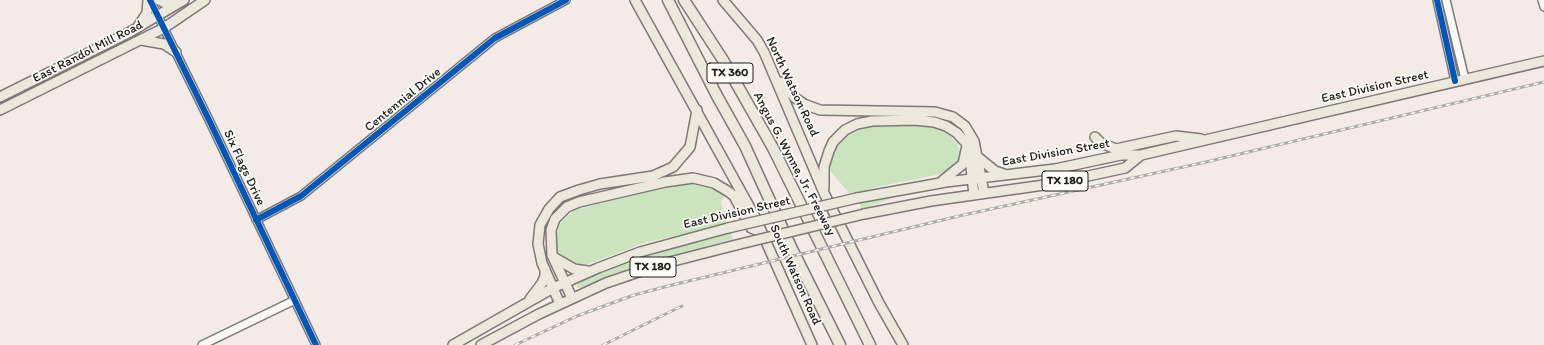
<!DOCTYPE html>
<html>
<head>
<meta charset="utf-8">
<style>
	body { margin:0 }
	canvas { display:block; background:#f5ebe6 }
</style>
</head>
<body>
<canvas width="1544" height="345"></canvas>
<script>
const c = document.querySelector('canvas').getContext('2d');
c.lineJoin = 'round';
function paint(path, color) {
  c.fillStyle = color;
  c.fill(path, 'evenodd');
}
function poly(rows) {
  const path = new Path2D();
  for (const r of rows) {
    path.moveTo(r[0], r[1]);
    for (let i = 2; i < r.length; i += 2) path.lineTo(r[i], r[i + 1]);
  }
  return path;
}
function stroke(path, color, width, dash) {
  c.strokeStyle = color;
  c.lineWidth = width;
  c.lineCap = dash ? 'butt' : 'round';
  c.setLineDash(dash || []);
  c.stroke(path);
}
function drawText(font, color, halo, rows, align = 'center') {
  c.font = font + ' Itim,sans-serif';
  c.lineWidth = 3.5;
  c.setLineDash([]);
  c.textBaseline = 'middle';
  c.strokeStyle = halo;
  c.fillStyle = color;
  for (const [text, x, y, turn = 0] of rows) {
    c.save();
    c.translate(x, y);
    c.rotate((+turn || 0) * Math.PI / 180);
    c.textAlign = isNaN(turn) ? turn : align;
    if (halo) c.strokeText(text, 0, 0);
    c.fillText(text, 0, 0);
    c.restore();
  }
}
paint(poly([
	[900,124,935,128,945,131,957,143,960,152,960,159,954,165,951,171,946,173,886,185,850,194,831,172,827,171,835,145,849,132,864,125],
	[690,183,704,185,720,191,725,195,721,202,727,224,644,243,580,267,564,261,557,253,556,244,558,226,574,210,644,192],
	[897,194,898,196,862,209,859,203],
	[731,233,733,239,644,264,586,287,577,288,577,285,583,280,630,262,686,244]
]), '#cbe3bf');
const minor = poly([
	[150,0,210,122,316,345],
	[1437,0,1455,81],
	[1446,0,1465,79],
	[1542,0,1544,7],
	[256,220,301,196,495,38,566,0],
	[202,345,295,300]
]);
const major = poly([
	[159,0,165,3,180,1],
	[635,0,755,217,812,345],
	[723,0,757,40,764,52,824,193,879,303,903,345],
	[137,28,147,13,148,0],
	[141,40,164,44,176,52],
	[782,82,794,97,804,104,820,110,935,112,953,117,965,126,974,141,984,193],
	[0,97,130,32,184,0],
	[0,110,164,28,205,0],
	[1095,137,1101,143,1116,149,1176,136,1201,139],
	[979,158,995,171,1004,174],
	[941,182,963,164,966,150],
	[824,188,824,167,829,151,833,142,845,130,857,124,872,121,914,120,934,122,946,126,957,133,966,143,970,158,974,195],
	[857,198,946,182,1055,169,1121,155,1141,155,1544,61],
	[864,214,931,201,1051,184,1125,168,1141,155],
	[555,258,574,269,588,271],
	[572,298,552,255,551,230,555,219,567,207,579,202,665,182,693,178,714,183,729,192,734,196,751,228,761,232],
	[530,299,542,283,545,276,545,269],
	[560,304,542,263,538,244,540,225,549,209,560,197,579,190,600,184,653,176,673,167,690,147,697,110],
	[453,345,553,288,598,268,640,252,728,228],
	[481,345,539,314,606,283,662,264,736,245]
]);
const highway = poly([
	[668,0,716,94,745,146,792,249,840,345],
	[684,0,723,60,773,148,870,345]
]);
stroke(minor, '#7e7977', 10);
stroke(major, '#7e7977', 12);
stroke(highway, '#7e7977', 13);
stroke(minor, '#faf9f6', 7);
stroke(major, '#ece8db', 9);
stroke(highway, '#ece8db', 10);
const rail = poly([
	[515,345,577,316,634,295,668,286,959,216,1206,162,1544,82],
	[603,345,682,306]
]);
stroke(rail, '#aeacaa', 3);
stroke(rail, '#fdfcf7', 1.5, [4.5]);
const majorBridge = poly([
	[728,228,857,198],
	[736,245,864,214]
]);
stroke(majorBridge, '#7e7977', 12, []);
stroke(majorBridge, '#ece8db', 9);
stroke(poly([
	[150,0,210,122,316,345],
	[1437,0,1455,81],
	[256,220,301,196,495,38,566,0]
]), '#0057b8', 6);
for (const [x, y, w] of [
	[730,73,46],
	[1065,181,46],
	[653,267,46]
]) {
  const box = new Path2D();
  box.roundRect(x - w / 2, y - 10, w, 20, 3);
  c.fillStyle = '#fdfcf7';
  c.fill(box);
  stroke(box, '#1c1c1c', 1);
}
drawText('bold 12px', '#1c1c1c', null, [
	["TX 360",730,73],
	["TX 180",1065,181],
	["TX 180",653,267]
]);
drawText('13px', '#1c1c1c', '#fdfcf7', [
	["East Randol Mill Road",88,52,-27],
	["North Watson Road",792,87,65],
	["East Division Street",1375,87,-13],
	["Centennial Drive",403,100,-39],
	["East Division Street",1056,153,-10],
	["Angus G. Wynne, Jr. Freeway",794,164,62],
	["Six Flags Drive",244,168,65],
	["East Division Street",737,213,-13],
	["South Watson Road",795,275,66]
]);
</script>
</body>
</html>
